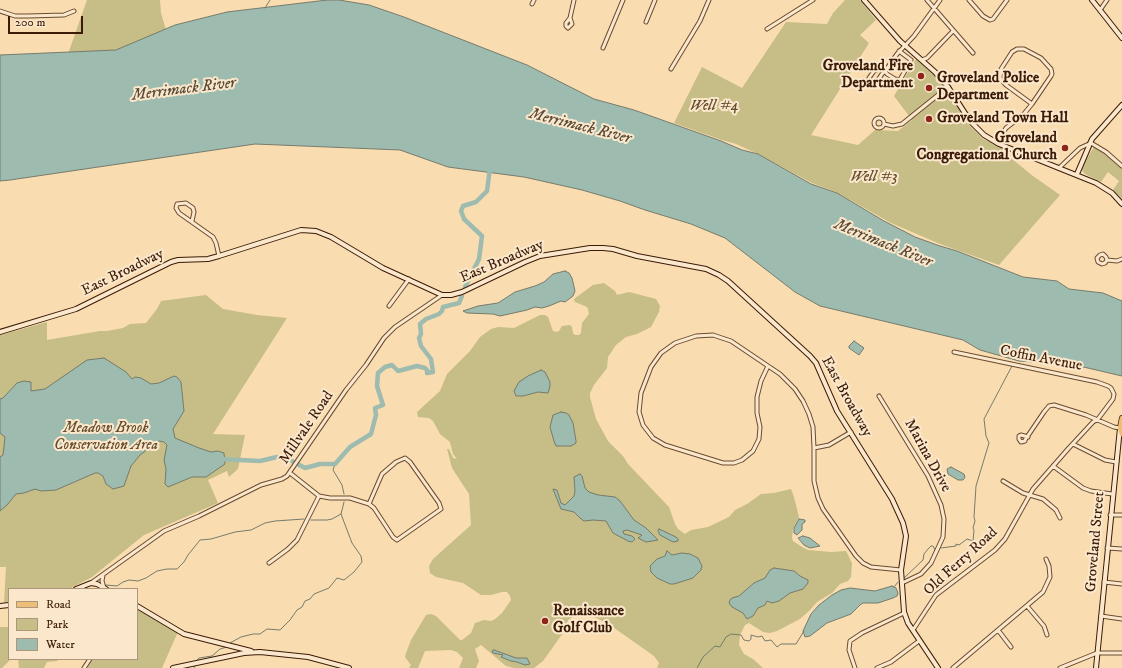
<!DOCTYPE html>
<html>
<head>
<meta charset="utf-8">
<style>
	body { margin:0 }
	#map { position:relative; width:1122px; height:668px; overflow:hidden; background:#f9dcb0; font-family:"IM FELL DW Pica",serif }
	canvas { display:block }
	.legend { position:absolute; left:8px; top:588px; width:130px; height:72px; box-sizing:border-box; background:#fbe8cc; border:1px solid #ae967d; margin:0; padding:5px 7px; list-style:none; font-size:12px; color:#3b1b07 }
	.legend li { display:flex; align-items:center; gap:8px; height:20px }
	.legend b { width:20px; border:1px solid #ae967d }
	.scale { position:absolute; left:8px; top:16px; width:75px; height:18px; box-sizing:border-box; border:2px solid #3b1b07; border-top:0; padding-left:5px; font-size:12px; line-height:14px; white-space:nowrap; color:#3b1b07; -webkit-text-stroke:3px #fbe8cc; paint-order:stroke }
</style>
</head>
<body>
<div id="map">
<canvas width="1122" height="668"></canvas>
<ul class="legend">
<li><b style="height:5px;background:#ecbe78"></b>Road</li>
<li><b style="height:11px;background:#c6be86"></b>Park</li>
<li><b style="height:11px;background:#9ebbaf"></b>Water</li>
</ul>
<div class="scale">200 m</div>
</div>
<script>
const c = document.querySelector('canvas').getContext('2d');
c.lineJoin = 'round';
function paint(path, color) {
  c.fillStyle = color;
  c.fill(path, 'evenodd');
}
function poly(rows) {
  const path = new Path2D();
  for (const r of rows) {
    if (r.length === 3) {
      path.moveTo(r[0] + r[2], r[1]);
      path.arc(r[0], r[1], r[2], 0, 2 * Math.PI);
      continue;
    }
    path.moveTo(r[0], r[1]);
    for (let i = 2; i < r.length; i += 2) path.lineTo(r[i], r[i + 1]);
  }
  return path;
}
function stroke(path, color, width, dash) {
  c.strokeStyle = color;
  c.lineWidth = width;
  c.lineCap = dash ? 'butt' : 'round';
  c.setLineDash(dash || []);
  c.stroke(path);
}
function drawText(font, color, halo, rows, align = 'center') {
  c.font = font + ' "IM FELL DW Pica",serif';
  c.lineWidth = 4;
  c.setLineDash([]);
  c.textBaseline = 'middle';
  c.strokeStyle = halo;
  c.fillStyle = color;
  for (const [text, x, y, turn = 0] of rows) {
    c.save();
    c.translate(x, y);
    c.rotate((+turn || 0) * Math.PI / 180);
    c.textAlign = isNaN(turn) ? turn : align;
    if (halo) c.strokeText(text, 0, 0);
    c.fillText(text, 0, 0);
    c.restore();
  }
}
paint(poly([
	[87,0,160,0,161,13,166,30,122,48,107,52,68,54],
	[845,0,860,0,876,20,860,35,869,43,811,135,858,145,875,130,898,131,912,120,894,96,916,59,937,78,951,97,968,124,983,139,1008,150,1007,155,1033,176,1060,195,999,265,940,244,891,223,836,192,812,183,758,154,736,144,722,140,674,123,702,67,742,88,786,22,827,24,833,13],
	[1094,147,1106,155,1122,169,1122,199,1113,190,1119,181,1108,172,1101,182,1085,174,1082,170,1082,166],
	[604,283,615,291,617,295,629,292,656,299,660,306,659,312,651,327,637,334,626,337,616,345,608,357,607,368,594,385,590,393,590,397,596,419,608,441,623,456,628,464,669,507,675,524,678,529,685,534,691,530,708,527,729,517,735,510,747,504,761,494,774,493,791,489,794,497,799,517,793,529,792,538,793,541,802,547,808,550,831,552,846,551,852,563,851,577,848,581,840,584,832,593,817,602,810,610,800,619,777,631,770,633,763,632,749,623,745,625,740,635,739,645,744,654,753,659,763,668,657,668,659,663,654,656,610,625,587,613,579,613,568,620,565,630,553,647,543,661,534,668,514,668,506,666,481,645,475,649,479,661,476,668,459,668,463,658,457,652,451,650,425,651,418,668,409,668,411,665,405,657,406,653,411,640,426,615,431,614,436,616,460,640,462,640,471,633,475,623,484,620,491,621,495,619,502,613,511,600,510,596,507,592,502,592,491,595,481,595,463,583,436,577,430,573,429,566,433,559,471,525,469,494,452,468,447,449,449,449,453,458,457,459,453,454,450,442,440,434,433,421,429,418,418,417,417,412,440,391,447,374,470,351,480,337,491,329,498,327,514,328,540,315,545,315,548,317,553,331,556,332,559,331,562,326,570,325,572,327,573,333,575,335,579,335,581,333,582,323,589,314,588,309,587,307,575,302,574,299,593,285],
	[206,295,223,309,257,315,287,318,213,434,245,435,238,469,229,477,227,471,208,480,218,503,144,535,92,577,69,589,9,589,9,602,4,603,6,567,0,567,0,335,47,322,47,340,100,331,107,331,123,328,130,324,146,323,157,309,161,301],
	[137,609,177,631,177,634,162,668,87,668,93,659,137,659],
	[0,627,9,627,9,659,11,659,2,668,0,668],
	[18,659,59,659,57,661,47,662,44,668,19,668]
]), '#c6be86');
const water = poly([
	[327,0,339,0,369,5,404,17,527,65,594,99,634,110,721,141,742,150,758,154,811,184,837,193,884,221,915,237,940,246,957,251,1023,277,1057,281,1069,289,1103,293,1122,301,1122,376,1075,365,1019,361,980,350,963,340,820,306,795,292,725,238,691,224,645,210,620,201,582,190,524,177,448,167,400,150,255,144,10,180,0,181,0,55,116,50,175,25,227,12,327,0],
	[565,271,569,273,572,278,575,291,573,296,565,302,561,301,549,306,542,308,535,307,527,310,500,316,493,314,467,313,463,311,478,306,498,303,515,292,535,286,544,282,553,274,565,271],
	[854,341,864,348,859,355,849,348,849,346,854,341],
	[104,358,126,372,132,379,135,377,141,378,151,384,159,383,174,376,177,377,181,382,184,411,173,429,175,438,199,448,211,452,218,451,224,453,225,464,206,477,192,477,168,487,165,484,166,469,164,460,167,445,164,442,159,441,140,455,131,466,124,486,113,489,106,484,103,476,98,473,95,473,56,490,41,491,35,489,24,493,16,494,7,505,0,511,0,457,3,455,5,437,0,433,0,399,3,398,17,383,24,381,31,382,31,391,45,389,87,360,104,358],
	[541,370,545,372,550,382,550,386,548,393,538,392,523,396,516,396,514,391,519,382,528,376,541,370],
	[561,412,566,413,569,415,573,423,576,441,576,443,571,446,556,446,554,441,550,427,553,415,561,412],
	[951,467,964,474,965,477,963,480,958,480,948,474,947,469,951,467],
	[580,474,582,476,585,488,589,492,598,495,615,497,620,501,634,520,646,528,658,540,646,542,638,538,642,535,627,530,623,531,624,534,632,536,635,539,632,542,628,541,613,533,606,521,593,520,584,521,580,518,574,512,561,509,553,489,557,490,561,503,565,505,574,496,575,491,574,477,580,474],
	[799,519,805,520,805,522,802,524,802,530,797,535,794,533,794,528,799,519],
	[659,529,676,537,678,539,678,541,673,542,660,535,658,531,659,529],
	[803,536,810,538,820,546,810,548,804,545,798,538,803,536],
	[667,551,672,555,682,553,690,554,698,558,702,566,701,570,693,578,674,584,670,584,657,578,651,572,650,566,657,559,665,556,667,551],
	[774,568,794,571,800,576,808,580,808,583,803,589,790,593,779,601,772,603,767,601,765,605,758,608,753,616,747,619,743,613,732,607,729,603,730,600,732,598,739,596,754,583,765,578,770,570,774,568],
	[892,586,896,588,898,593,897,596,893,598,878,603,863,603,860,605,851,614,827,623,810,636,805,637,803,631,811,614,819,605,832,595,841,590,850,588,875,591,892,586],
	[494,650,516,658,527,658,530,664,525,665,517,662,511,661,501,657,503,655,493,653,492,651,494,650]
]);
paint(water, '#9ebbaf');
stroke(water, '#767b6c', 1);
stroke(poly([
	[265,8,270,0],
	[335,464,333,470,342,485,344,494],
	[311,520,327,520,332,519,341,514],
	[941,548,956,546,956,544,959,545,967,539,973,541,974,530,973,528,975,521,974,517,976,486,989,443,986,436,984,419,1012,366],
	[904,578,923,560,924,554,928,549,931,546,933,546,935,550],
	[106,585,117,586,123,582,129,580,138,581,146,578,157,571,167,569,177,569,184,562,188,555,200,540,211,539,235,532,251,530,265,523,275,521,304,519],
	[894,587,898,582],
	[230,643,241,637,253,634,260,634,267,629,280,630,290,620,297,610,302,607,305,601,310,599,314,594,329,588,337,578,344,580,354,572,362,562,361,556,352,543,341,514,344,502],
	[196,661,199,658,212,656,220,649,227,647],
	[194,668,195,666],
	[697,668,703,657,715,646,720,647,726,637,731,634,741,635,744,640,749,641,751,639,751,635,758,637,762,636,765,641,771,640,777,647,781,644,796,644,804,631]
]), '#767b6c', 1);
stroke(poly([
	[465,287,479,259,482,236,464,219,461,211,463,206,476,202,487,191,490,168],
	[220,459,260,461,277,457,288,459,305,468,320,464,335,464,350,447,371,434,376,415,375,408,383,405,377,386,378,373,385,367,392,365,398,371,417,366,425,368,427,370,427,373,433,372,431,359,421,346,419,338,421,334,420,324,426,319,439,314,442,311,443,307,459,303,462,296]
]), '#9ebbaf', 4.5);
const street = poly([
	[927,0,973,53],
	[969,0,983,16,990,20,993,19,1007,0],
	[532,4,534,0],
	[1100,10,1107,0],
	[0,11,15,16,28,16,64,15,74,11],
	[570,18,572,24,568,28,566,26,566,23,570,18,574,0],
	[646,22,655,0],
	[767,29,813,0],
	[603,48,623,0],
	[899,51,911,60,901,78,899,80,895,79,887,74,885,71,883,69,879,69,874,71,869,78,869,81,871,84,876,83,882,74,885,71,888,67,897,54,914,36,940,0],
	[922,60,927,58,953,31],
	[671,69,700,21,709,0],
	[879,123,5],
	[884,124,893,126,902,124,948,87],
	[997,143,1006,128,1023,115,1032,104,1006,85,1000,78,1001,69,1012,52,1017,49,1024,49,1041,58,1051,69,1052,74,1051,76,1032,104],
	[1059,168,1080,148,1091,143,1106,152,1122,166],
	[192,221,194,212,193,208,186,203,177,204,176,208,179,213,213,237,216,243,219,256],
	[1107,260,1106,257,1103,254,1100,255,1097,258,1098,262,1102,264,1105,263,1107,260,1117,261,1122,259],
	[389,306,409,279],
	[768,366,761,381,757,397,757,413,760,427,759,439,753,451,742,460,734,463,723,463,665,445,653,438,643,425,639,412,641,393,651,367,661,353,675,343,696,336,713,335,731,341,774,370,780,374,795,389,803,401,809,414,813,427,814,448,814,481,818,498,823,509,856,556,863,563,871,567,901,570],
	[879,396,928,476,941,505,944,519,943,537,931,563,921,574,902,583],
	[1028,437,1021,435,1019,436,1019,439,1021,442,1025,441,1025,440,1044,412,1049,406,1054,405,1086,415,1114,427,1120,428],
	[1073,444,1105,460,1116,462],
	[814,448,829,445,851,432],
	[1053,466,1083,488,1091,491,1112,494],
	[290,473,319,496,330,498,350,498,369,504,382,474,396,462,405,458,410,462,439,503,441,509,397,540,393,537,374,508,369,504],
	[1003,481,1023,493,1043,499,1056,510,1060,518],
	[1110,515,1122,515],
	[1107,548,1122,549],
	[269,563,288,549,297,540,319,496],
	[103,575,102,581,104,588],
	[1104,582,1122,584],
	[91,583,164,531,199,516,261,485,282,479,287,476,346,390,366,365,384,338,395,327,442,295],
	[1027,606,1044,626,1047,635],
	[1101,616,1122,619],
	[913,630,936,595,995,550,1005,539,1033,489,1068,449,1093,422,1098,419,1113,399,1114,394,1111,388,1108,386,1097,382,954,352],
	[998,630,1011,647],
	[84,668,90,659],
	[855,668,849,650,850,641,862,633,904,613],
	[877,668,891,662,919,641],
	[953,668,1043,592,1050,577,1049,566,1046,559],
	[1060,668,1097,653,1122,653]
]);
const secondary = poly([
	[864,0,900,41,935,72,948,87,970,121,984,135,999,144,1096,183,1112,193,1122,204],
	[1092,0,1122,38],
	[1077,174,1092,139,1122,105],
	[0,332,76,309,171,262,178,260,208,259,219,256,301,230,316,231,331,237,383,268,442,295,451,295,462,292,525,262,540,256,590,248,603,248,613,249,637,256,706,269,719,275,728,281,810,356,816,363,837,411,892,499,903,523,906,536,901,570,904,612,908,623,938,668],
	[76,589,91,583,97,584,106,589],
	[0,606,9,605],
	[137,606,184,634,251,651],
	[173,668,244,653,260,652,308,657,349,668],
	[1096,668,1120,428]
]);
const primary = poly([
	[1122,418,1120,428,1122,434]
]);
stroke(street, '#6a4b31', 5);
stroke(secondary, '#3b1b07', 6);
stroke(primary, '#3b1b07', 6);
stroke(street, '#fbe8cc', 3);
stroke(secondary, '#fbe8cc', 4);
stroke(primary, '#ecbe78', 4.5);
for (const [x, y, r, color] of [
	[921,76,4,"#8f2418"],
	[929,88,4,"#8f2418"],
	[929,119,4,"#8f2418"],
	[1065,148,4,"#8f2418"],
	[545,621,4,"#8f2418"]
]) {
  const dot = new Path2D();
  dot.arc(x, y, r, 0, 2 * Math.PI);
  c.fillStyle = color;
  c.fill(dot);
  stroke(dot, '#fbe8cc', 1.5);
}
drawText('bold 15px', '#3b1b07', '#fbe8cc', [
	["Groveland Fire",913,67,"right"],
	["Department",913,84,"right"],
	["Groveland Police",937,79],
	["Department",937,96],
	["Groveland Town Hall",937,119],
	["Groveland",1057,139,"right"],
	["Congregational Church",1057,156,"right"],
	["Renaissance",553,612],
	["Golf Club",553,629]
], 'left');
drawText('italic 15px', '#654c2d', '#fbe8cc', [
	["Well #4",714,107],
	["Well #3",874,178],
	["Meadow Brook",106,429],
	["Conservation Area",106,446]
]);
drawText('15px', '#3b1b07', '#fbe8cc', [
	["East Broadway",502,262,-23],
	["East Broadway",123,273,-26],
	["Coffin Avenue",1041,359,11],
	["East Broadway",846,397,61],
	["Millvale Road",307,428,-56],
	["Marina Drive",927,456,61],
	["Groveland Street",1096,542,-85],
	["Old Ferry Road",961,562,-42]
]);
drawText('italic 16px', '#594b39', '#fbe8cc', [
	["Merrimack River",184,90,-7],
	["Merrimack River",580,127,14],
	["Merrimack River",883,244,22]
]);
</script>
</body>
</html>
